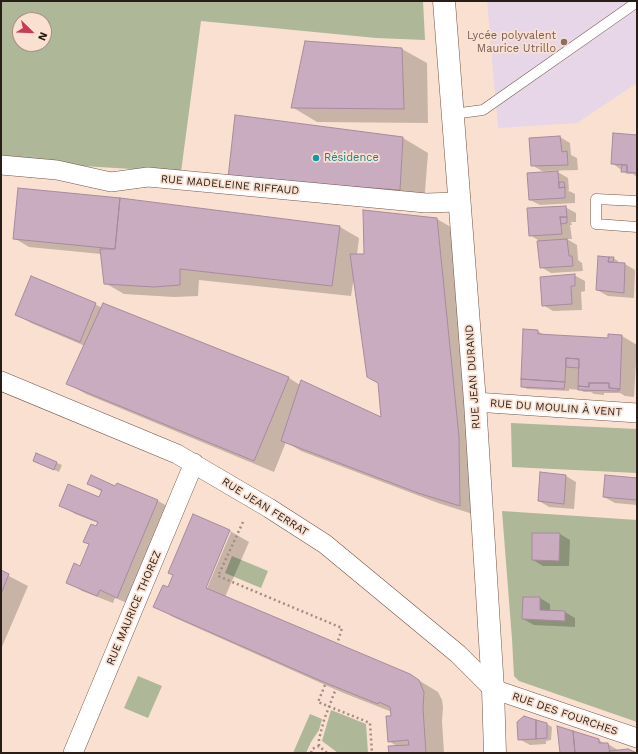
<!DOCTYPE html>
<html>
<head>
<meta charset="utf-8">
<style>
	body { margin:0 }
	#map { position:relative; width:638px; height:754px; overflow:hidden; background:#fae0d1; font-family:"Work Sans",sans-serif }
	canvas { display:block }
	.frame { position:absolute; inset:0; border:2px solid #291e17; pointer-events:none }
	.north { position:absolute; left:12px; top:12px; width:40px; height:40px; box-sizing:border-box; background:#fae0d1; border:1px solid #a69287; border-radius:50%; rotate:113deg; font-size:11px; font-weight:700; line-height:16px; text-align:center; color:#291e17 }
	.north::after { content:''; display:block; margin:auto; width:14px; height:18px; background:#c93958; clip-path:polygon(50% 0,100% 100%,50% 72%,0 100%) }
</style>
</head>
<body>
<div id="map">
<canvas width="638" height="754"></canvas>
<div class="frame"></div>
<div class="north">N</div>
</div>
<script>
const c = document.querySelector('canvas').getContext('2d');
c.lineJoin = 'round';
function paint(path, color) {
  c.fillStyle = color;
  c.fill(path, 'evenodd');
}
function poly(rows) {
  const path = new Path2D();
  for (const r of rows) {
    path.moveTo(r[0], r[1]);
    for (let i = 2; i < r.length; i += 2) path.lineTo(r[i], r[i + 1]);
  }
  return path;
}
function stroke(path, color, width, dash) {
  c.strokeStyle = color;
  c.lineWidth = width;
  c.lineCap = dash ? 'butt' : 'round';
  c.setLineDash(dash || []);
  c.stroke(path);
}
function drawText(font, color, halo, rows, align = 'center') {
  c.font = font + ' "Work Sans",sans-serif';
  c.lineWidth = 3.5;
  c.setLineDash([]);
  c.textBaseline = 'middle';
  c.strokeStyle = halo;
  c.fillStyle = color;
  for (const [text, x, y, turn = 0] of rows) {
    c.save();
    c.translate(x, y);
    c.rotate((+turn || 0) * Math.PI / 180);
    c.textAlign = isNaN(turn) ? turn : align;
    if (halo) c.strokeText(text, 0, 0);
    c.fillText(text, 0, 0);
    c.restore();
  }
}
paint(poly([
	[487,1,637,1,637,83,577,123,498,128]
]), '#e6d6e8');
paint(poly([
	[1,1,423,1,425,40,376,38,201,21,181,172,1,161],
	[20,20,44,20,44,44,20,44],
	[511,423,637,429,637,473,512,467],
	[502,511,637,520,637,722,519,681,514,676,512,639],
	[232,556,268,571,261,588,225,573],
	[138,676,162,686,148,718,124,708],
	[331,710,366,724,368,753,338,753,322,741],
	[310,714,322,719,319,730,311,742,306,753,293,753]
]), '#aeb798');
paint(poly([
	[402,49,427,63,428,123,317,122,292,107],
	[637,136,637,177,633,174,627,174,612,163],
	[560,137,570,143,571,155,577,158,578,170,542,171,532,165,530,139],
	[403,138,428,153,424,204,254,192],
	[556,171,568,178,569,190,567,190,575,194,575,203,540,205,530,200],
	[565,207,576,213,576,222,571,222,572,225,570,225,572,239,567,239,577,245,578,260,582,263,583,271,551,273,541,267,538,240,530,235],
	[364,211,437,219,456,230,479,516,438,503,301,451,286,442,274,472,86,394,67,383,85,346,31,323,16,314,95,304,102,308,104,304,289,378,300,385,382,418,379,383,354,277,351,296,199,280,198,296,174,297,124,294,105,283,101,254,29,247,14,238,340,227,359,238,357,255,365,255],
	[599,257,613,258,618,261,618,263,625,264,635,270,634,298,608,296,597,290],
	[574,275,585,281,585,291,581,292,582,310,553,311,543,305],
	[537,331,545,335,609,339,622,336,637,345,634,397,625,396,620,393,604,393,604,395,594,394,591,392,584,392,580,390,569,389,569,391,527,389,522,386],
	[39,463,57,463,62,465,59,472],
	[566,476,576,482,574,509,549,507,539,501],
	[637,479,637,505,615,503,604,497],
	[89,484,116,487,117,484,158,501,173,509,132,605,115,598,113,603,82,591,68,582,81,567,90,545,84,542,97,528,98,523,75,514,60,505,99,498,102,492],
	[193,515,230,531,249,542,225,597,410,675,438,692,442,700,443,707,442,721,444,753,390,753,398,747,389,741,392,712,341,692,173,617,155,606,169,588],
	[229,532,231,532,205,593,203,592],
	[560,534,570,540,569,566,543,566,533,560],
	[1,572,28,586,1,649],
	[540,598,550,604,550,611,565,612,575,618,575,627,534,625,523,619],
	[547,724,552,727,551,740,546,741,546,744,530,745,519,739],
	[599,740,605,744,608,744,618,750,619,751,637,753,561,753]
]), '#0003');
const building = poly([
	[305,41,402,48,404,109,291,108,305,41],
	[235,115,403,137,400,190,228,178,235,115],
	[613,133,637,135,637,173,627,172,627,165,611,164,613,133],
	[560,136,562,152,567,151,568,165,531,166,529,138,560,136],
	[622,165,627,165,627,172,621,172,622,165],
	[558,171,559,188,565,187,565,198,529,200,527,173,558,171],
	[559,182,564,182,565,187,559,188,559,182],
	[18,188,120,198,115,249,13,239,18,188],
	[120,198,340,226,332,286,180,269,180,285,154,287,104,284,100,249,115,249,120,198],
	[566,206,567,217,560,217,562,234,529,236,527,208,566,206],
	[363,210,437,218,459,437,460,506,418,493,281,441,301,380,381,417,378,383,367,377,350,254,364,254,363,210],
	[560,217,567,217,567,223,561,224,560,217],
	[567,239,569,256,572,256,573,266,540,268,537,241,567,239],
	[598,256,609,257,608,262,625,263,624,293,596,290,598,256],
	[609,257,614,257,613,262,608,262,609,257],
	[575,274,575,286,571,286,572,304,542,306,540,277,575,274],
	[31,276,96,303,80,342,15,315,31,276],
	[103,303,289,377,254,461,66,384,103,303],
	[523,329,538,330,538,334,608,338,608,334,622,335,620,389,609,388,609,383,589,383,589,387,578,386,579,359,566,358,565,382,521,379,523,329],
	[566,358,579,359,579,368,566,367,566,358],
	[521,379,565,382,564,389,521,387,521,379],
	[589,383,609,383,609,388,620,389,619,391,578,390,578,386,589,387,589,383],
	[36,453,57,462,54,470,33,461,36,453],
	[540,472,566,475,564,504,538,501,540,472],
	[91,475,115,486,117,483,158,500,117,598,100,590,97,596,66,583,74,563,80,566,89,544,83,542,91,524,96,526,98,522,59,506,68,484,99,497,102,490,87,484,91,475],
	[605,475,637,478,637,500,603,497,605,475],
	[193,514,230,530,206,588,410,674,419,680,424,692,423,709,426,753,389,753,388,746,409,745,408,740,388,742,386,716,391,716,390,707,379,702,378,704,321,681,153,607,163,585,168,587,173,575,168,573,193,514],
	[532,533,560,533,559,561,532,560,532,533],
	[1,570,9,574,1,594,1,570],
	[523,597,540,597,540,610,565,611,565,621,522,619,523,597],
	[524,716,536,720,536,739,518,740,517,722,524,716],
	[536,720,547,723,547,738,536,739,536,720],
	[557,726,573,731,575,753,560,753,557,726],
	[573,731,599,739,599,743,608,743,610,753,575,753,573,731],
	[628,749,637,753,610,753,609,751,628,749]
]);
paint(building, '#caacc0');
stroke(building, '#a78a9d', 1);
const service = poly([
	[453,114,483,110,637,2],
	[637,201,596,199,596,224,637,227]
]);
const minor = poly([
	[1,165,57,170,111,182,148,177,426,203,459,202],
	[1,381,177,454,269,508,325,544,458,654,493,689,637,738],
	[475,402,637,413],
	[73,753,194,463]
]);
const tertiary = poly([
	[444,1,475,402,493,689,495,753]
]);
stroke(service, '#715646', 11);
stroke(minor, '#715646', 20);
stroke(tertiary, '#715646', 23);
stroke(poly([
	[243,522,218,576,342,628,338,641],
	[325,685,318,702,370,723,372,753],
	[319,746,319,739,324,720,335,691],
	[311,753,312,749,319,746,327,753]
]), '#a18d82', 2.5, [2, 3]);
stroke(service, '#fff', 10);
stroke(minor, '#fff', 19);
stroke(tertiary, '#fff', 22);
for (const [x, y, r, color] of [
	[564,42,4,"#8d6e63"],
	[316,158,4,"#0f9aa8"]
]) {
  const dot = new Path2D();
  dot.arc(x, y, r, 0, 2 * Math.PI);
  c.fillStyle = color;
  c.fill(dot);
  stroke(dot, '#fae0d1', 1.5);
}
drawText('11px', '#785e54', '#fae0d1', [
	["Lycée polyvalent",556,36],
	["Maurice Utrillo",556,49]
], 'right');
drawText('11px', '#0d838f', '#fae0d1', [
	["Résidence",324,158]
], 'left');
drawText('11px', '#291e17', '#fae0d1', [
	["RUE MADELEINE RIFFAUD",230,185,5],
	["RUE JEAN DURAND",473,377,-94],
	["RUE DU MOULIN À VENT",556,408,4],
	["RUE JEAN FERRAT",265,507,32],
	["RUE MAURICE THOREZ",134,608,-67],
	["RUE DES FOURCHES",565,714,19]
]);
</script>
</body>
</html>
